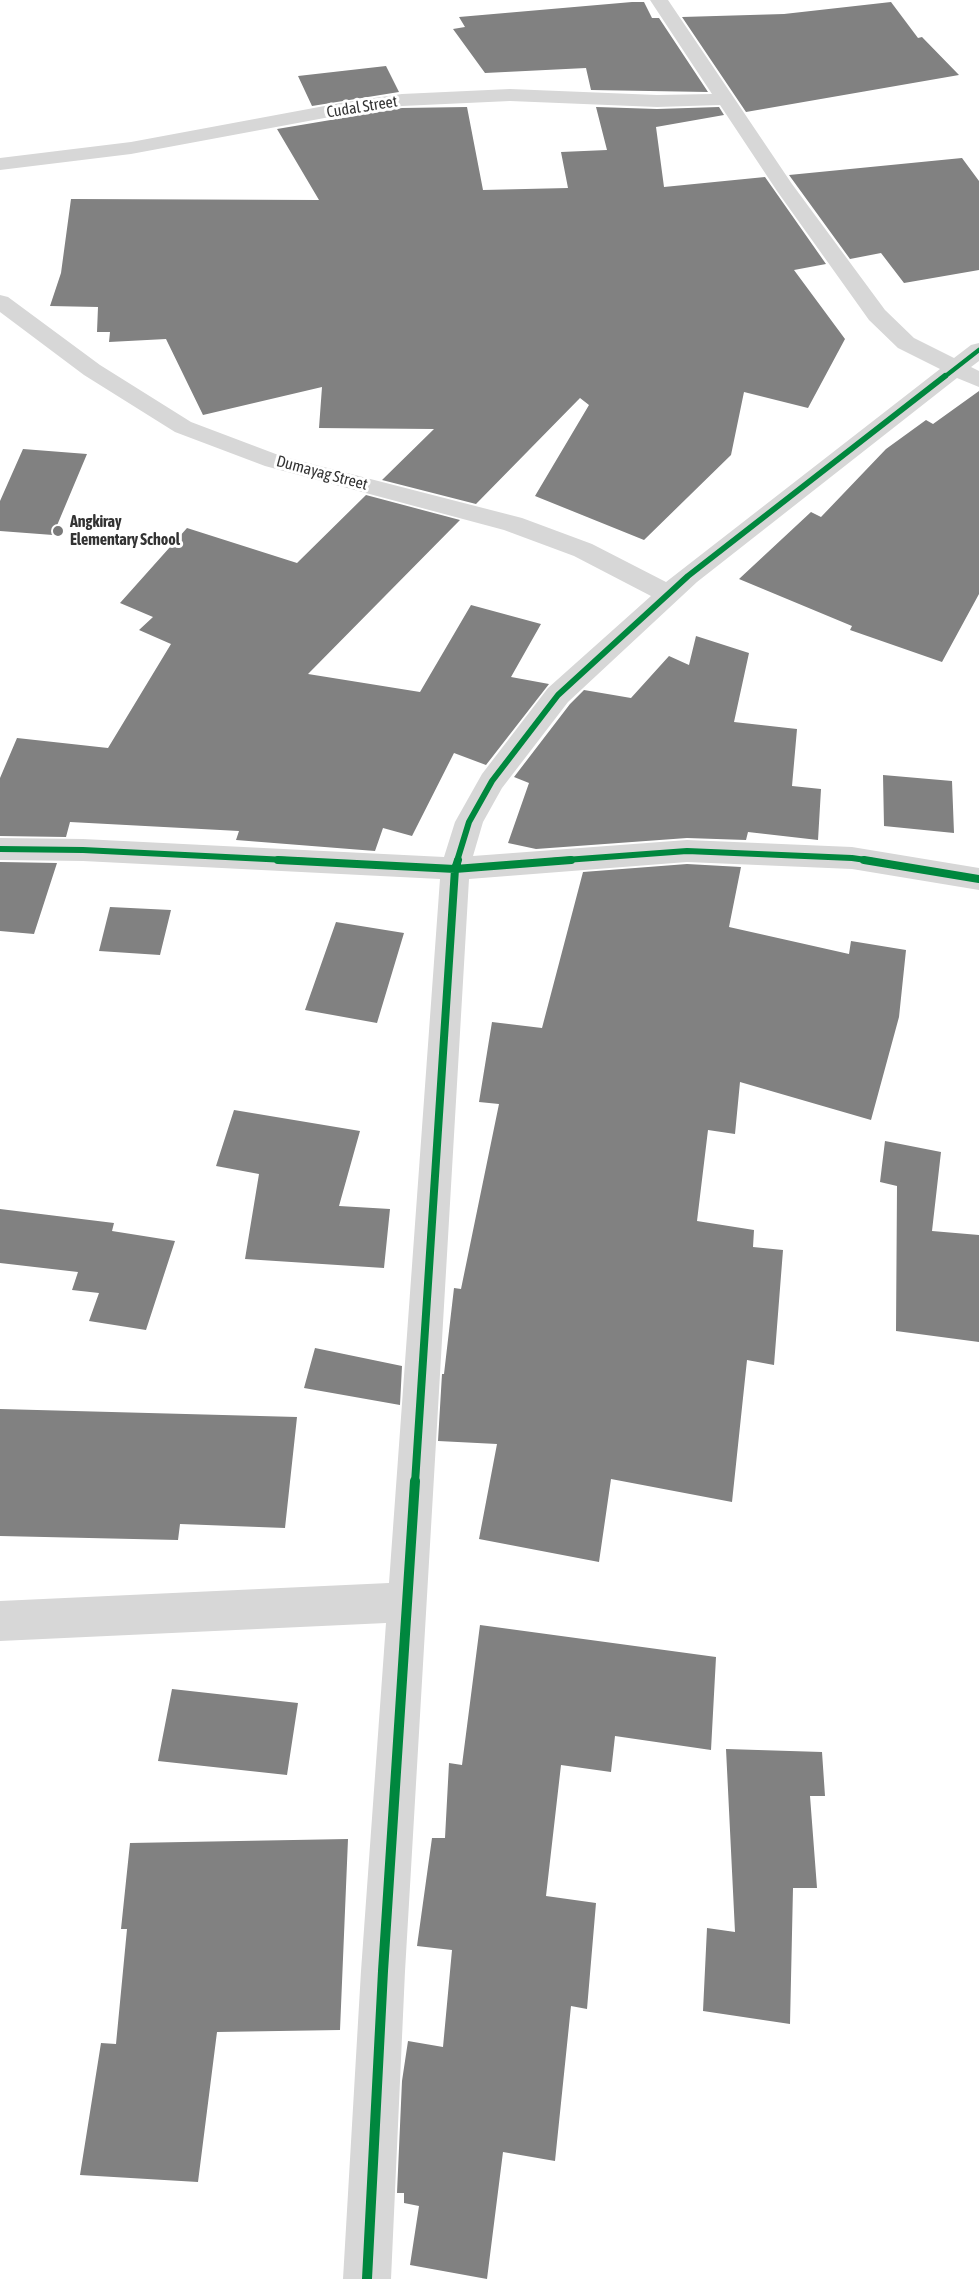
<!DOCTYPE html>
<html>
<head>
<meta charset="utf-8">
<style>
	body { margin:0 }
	canvas { display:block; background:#fff }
</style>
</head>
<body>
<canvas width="979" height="2279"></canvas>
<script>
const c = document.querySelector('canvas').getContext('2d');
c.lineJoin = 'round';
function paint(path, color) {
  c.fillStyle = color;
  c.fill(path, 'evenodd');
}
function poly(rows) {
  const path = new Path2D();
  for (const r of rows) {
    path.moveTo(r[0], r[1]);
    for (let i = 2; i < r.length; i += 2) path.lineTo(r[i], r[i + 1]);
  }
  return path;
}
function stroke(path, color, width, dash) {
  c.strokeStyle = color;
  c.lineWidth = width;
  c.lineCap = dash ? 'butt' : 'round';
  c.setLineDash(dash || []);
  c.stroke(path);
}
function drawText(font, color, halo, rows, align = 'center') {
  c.font = font + ' "Asap Condensed",sans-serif';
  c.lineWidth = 6;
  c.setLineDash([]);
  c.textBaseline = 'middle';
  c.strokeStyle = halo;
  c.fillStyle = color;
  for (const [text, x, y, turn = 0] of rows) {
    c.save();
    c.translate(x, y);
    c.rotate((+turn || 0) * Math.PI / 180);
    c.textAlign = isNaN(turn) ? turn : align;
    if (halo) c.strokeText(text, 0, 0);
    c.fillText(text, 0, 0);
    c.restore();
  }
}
paint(poly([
	[632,2,644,2,652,18,659,18,708,92,591,90,586,68,485,73,453,29,465,27,459,17],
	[891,2,918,38,922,37,959,75,746,112,682,17,784,14],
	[386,66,399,92,312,106,298,76],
	[467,107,483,190,568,188,561,152,607,150,596,107,657,109,719,107,724,115,656,127,664,187,765,177,826,264,794,270,845,339,808,408,744,392,731,455,644,540,535,496,589,405,580,398,476,504,382,480,434,429,319,428,322,387,203,415,166,339,109,342,110,332,97,332,98,307,50,306,61,273,71,199,319,200,277,129,402,108],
	[962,158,979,181,979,270,904,283,881,253,850,259,789,175],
	[979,391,979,594,942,662,850,630,852,626,739,579,811,512,821,517,886,449,926,420,933,424],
	[23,449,87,454,53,535,0,531,0,501],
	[366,495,460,520,308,674,420,692,471,605,541,624,511,677,549,684,486,765,454,753,412,836,383,828,375,851,236,840,239,831,70,822,66,837,0,836,0,778,17,738,108,748,171,644,139,630,153,617,120,603,187,528,297,563],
	[696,636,749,653,734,722,797,729,792,786,821,789,818,840,748,832,746,840,687,838,536,849,508,843,529,783,514,777,570,704,584,690,631,698,669,656,689,665],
	[883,775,952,781,954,833,884,826],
	[0,862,57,863,34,934,0,931],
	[687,864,741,867,729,927,849,954,851,941,906,950,899,1017,871,1120,740,1082,735,1134,708,1130,697,1221,754,1230,753,1247,783,1250,774,1365,747,1360,732,1502,611,1479,599,1562,479,1539,497,1444,438,1441,442,1374,444,1374,454,1288,461,1289,499,1104,479,1102,492,1022,542,1028,583,872],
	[110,907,171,910,160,955,99,951],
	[336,922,404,933,377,1023,305,1010],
	[234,1110,360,1131,339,1206,390,1209,384,1268,245,1259,259,1174,216,1166],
	[885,1141,941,1152,932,1231,979,1235,979,1342,896,1331,897,1186,880,1182],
	[0,1209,114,1223,112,1231,175,1241,146,1330,89,1321,99,1293,72,1290,78,1272,0,1263],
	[315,1348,402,1366,400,1405,304,1388],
	[0,1409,297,1417,285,1528,180,1524,178,1540,0,1536],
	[480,1625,716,1657,711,1750,615,1736,611,1772,561,1765,546,1896,596,1903,587,2009,571,2006,555,2161,503,2152,487,2279,410,2265,419,2206,404,2203,404,2193,397,2193,402,2081,408,2041,443,2047,452,1950,417,1946,432,1838,445,1838,449,1763,462,1765],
	[172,1689,298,1703,287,1775,158,1761],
	[726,1749,822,1752,825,1796,810,1796,817,1888,793,1888,790,2024,703,2011,707,1928,735,1932],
	[348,1839,340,2030,217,2032,198,2182,80,2175,101,2043,116,2044,127,1929,121,1929,130,1843]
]), '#818181');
paint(poly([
	[650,0,668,0,792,184,885,310,914,338,954,358,971,345,979,343,979,361,971,367,979,371,979,387,957,378,697,582,568,702,502,788,483,822,473,856,687,840,852,847,979,868,979,890,852,869,687,862,469,879,405,1971,391,2279,343,2279,361,1971,386,1623,0,1641,0,1601,389,1583,440,879,83,861,0,860,0,838,83,839,444,857,455,822,482,774,548,688,651,596,574,556,504,530,265,466,175,432,84,375,0,312,0,295,8,297,100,365,191,422,281,456,522,518,592,544,666,582,940,369,898,348,869,320,777,191,720,105,657,107,510,101,402,106,346,114,131,154,0,170,0,158,131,142,346,102,402,94,510,89,657,95,712,94,650,0]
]), '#d7d7d7');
stroke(poly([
	[943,378,979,350]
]), '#00873e', 4.5);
stroke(poly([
	[0,849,83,850,307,861],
	[457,861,469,822,492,781,558,695,688,576,945,376],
	[552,861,687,851,852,858,873,861]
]), '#00873e', 6);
stroke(poly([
	[278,860,455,869,571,860],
	[864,860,979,879],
	[415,1483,455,869,458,860]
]), '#00873e', 8);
stroke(poly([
	[367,2279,383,1971,415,1481]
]), '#00873e', 10);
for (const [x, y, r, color] of [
	[58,531,6,"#7a7a7a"]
]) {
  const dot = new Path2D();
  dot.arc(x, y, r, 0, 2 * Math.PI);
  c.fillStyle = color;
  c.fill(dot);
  stroke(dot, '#fff', 2);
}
drawText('16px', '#333', '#fff', [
	["Cudal Street",362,107,-9],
	["Dumayag Street",322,473,15]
]);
drawText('bold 16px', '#333', '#fff', [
	["Angkiray",70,522],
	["Elementary School",70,540]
], 'left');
</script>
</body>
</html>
